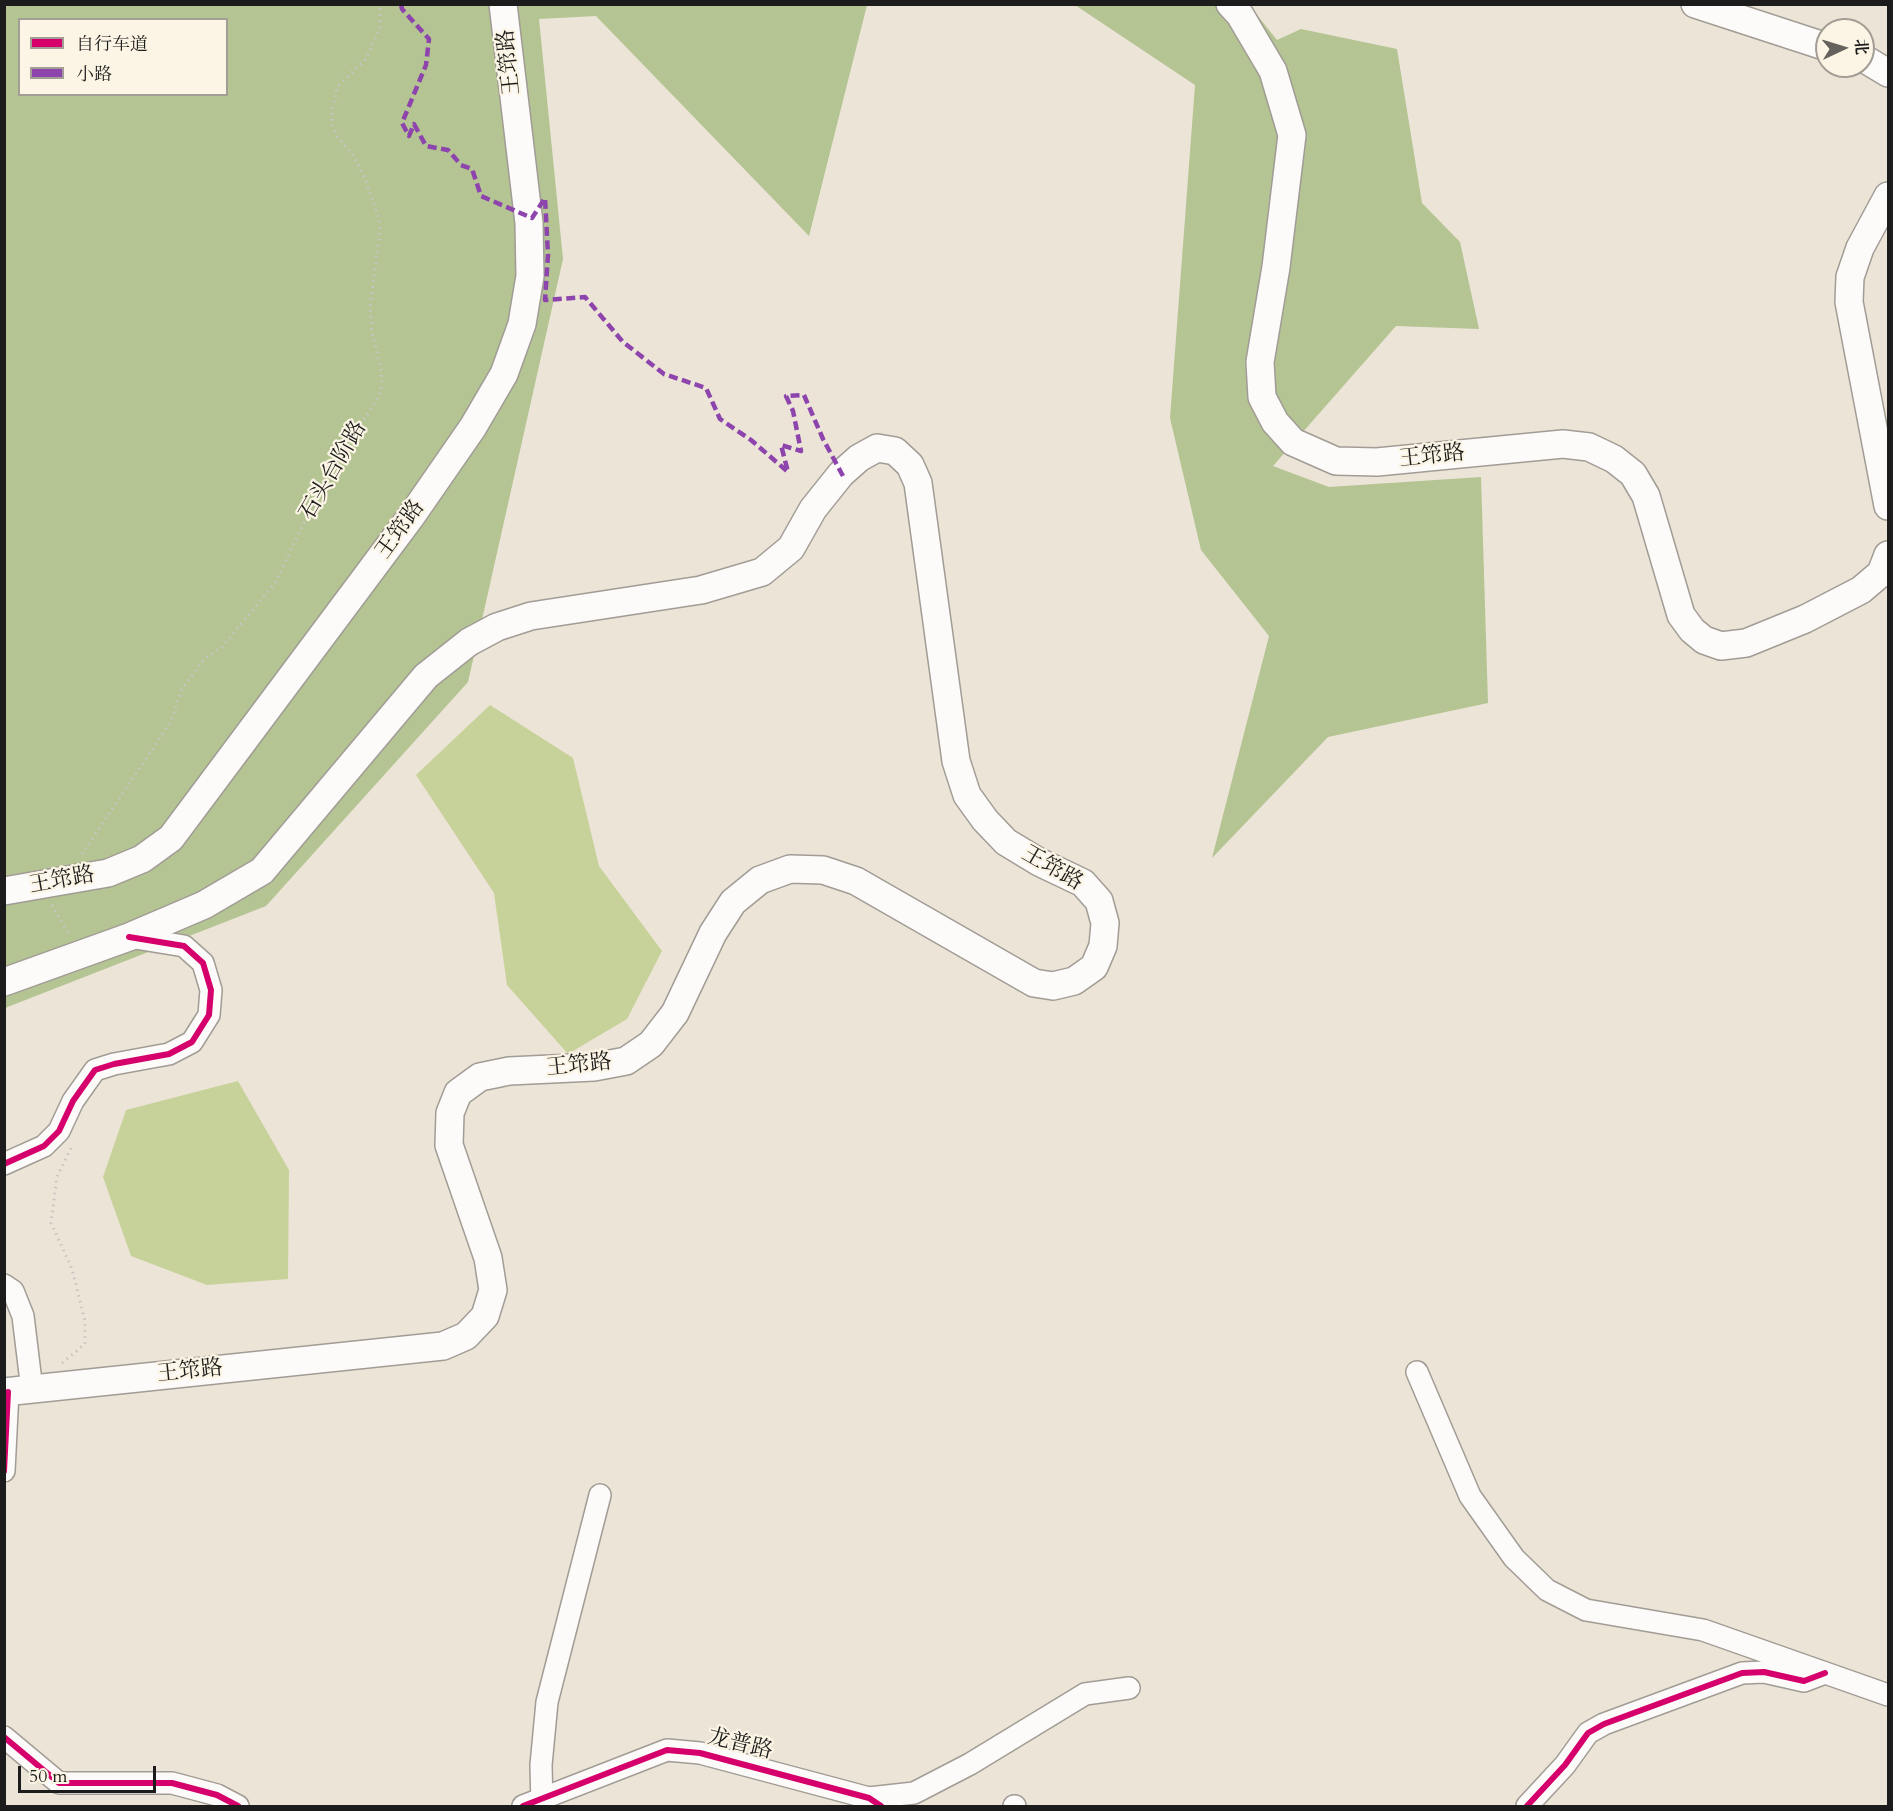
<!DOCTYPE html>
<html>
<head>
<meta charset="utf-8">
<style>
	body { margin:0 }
	#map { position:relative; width:1893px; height:1811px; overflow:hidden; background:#ece4d6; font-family:Cardo,"Noto Serif SC",serif }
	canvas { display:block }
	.frame { position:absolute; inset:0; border:6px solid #1c1c1c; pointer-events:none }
	.legend { position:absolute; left:18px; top:18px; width:210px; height:78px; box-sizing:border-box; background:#fcf5e5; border:2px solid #a29e95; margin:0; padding:8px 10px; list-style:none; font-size:18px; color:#1c1c1c }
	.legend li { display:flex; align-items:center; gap:12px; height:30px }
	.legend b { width:30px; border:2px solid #a29e95 }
	.north { position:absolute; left:1815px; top:18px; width:60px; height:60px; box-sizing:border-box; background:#fcf5e5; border:2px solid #a29e95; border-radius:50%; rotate:86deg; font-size:16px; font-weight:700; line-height:24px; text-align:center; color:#1c1c1c }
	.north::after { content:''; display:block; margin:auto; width:21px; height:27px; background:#65625d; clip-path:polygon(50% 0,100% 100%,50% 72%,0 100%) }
	.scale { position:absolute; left:18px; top:1766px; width:138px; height:27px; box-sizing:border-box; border:3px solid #1c1c1c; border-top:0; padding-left:8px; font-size:18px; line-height:21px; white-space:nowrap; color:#1c1c1c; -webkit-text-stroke:4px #fcf5e5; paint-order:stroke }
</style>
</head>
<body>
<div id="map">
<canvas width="1893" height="1811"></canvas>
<div class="frame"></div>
<ul class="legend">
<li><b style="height:8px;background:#d6006c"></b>自行车道</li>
<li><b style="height:8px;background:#8e44ad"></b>小路</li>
</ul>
<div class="north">北</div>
<div class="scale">50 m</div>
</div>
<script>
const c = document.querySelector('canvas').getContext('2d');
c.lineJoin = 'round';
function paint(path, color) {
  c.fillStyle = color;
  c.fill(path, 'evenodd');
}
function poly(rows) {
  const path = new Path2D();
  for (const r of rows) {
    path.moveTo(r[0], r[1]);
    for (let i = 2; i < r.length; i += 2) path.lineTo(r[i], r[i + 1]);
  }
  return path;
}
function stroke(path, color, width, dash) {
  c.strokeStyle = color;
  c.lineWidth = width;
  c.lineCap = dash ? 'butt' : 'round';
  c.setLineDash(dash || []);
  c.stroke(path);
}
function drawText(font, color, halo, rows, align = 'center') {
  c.font = font + ' Cardo,"Noto Serif SC",serif';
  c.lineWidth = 4.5;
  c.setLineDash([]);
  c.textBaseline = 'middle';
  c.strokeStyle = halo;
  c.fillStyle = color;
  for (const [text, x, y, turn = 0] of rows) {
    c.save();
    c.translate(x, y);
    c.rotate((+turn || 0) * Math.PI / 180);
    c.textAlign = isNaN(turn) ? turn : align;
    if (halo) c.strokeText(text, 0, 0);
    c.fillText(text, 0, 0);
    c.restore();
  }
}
paint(poly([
	[490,705,573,758,599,866,662,951,627,1019,568,1054,507,985,494,893,416,775],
	[238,1081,289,1170,288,1279,207,1285,131,1256,103,1177,126,1110]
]), '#c7d29a');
paint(poly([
	[5,5,867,5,809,236,596,16,539,19,563,259,468,682,266,906,5,1008],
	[20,20,226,20,226,94,20,94],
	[1075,5,1249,5,1277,40,1301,29,1397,49,1422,203,1460,242,1479,329,1396,326,1273,466,1329,487,1481,477,1488,703,1328,737,1212,858,1269,636,1201,550,1170,418,1195,85]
]), '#b4c493');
const minor = poly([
	[4,1164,44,1146,59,1131,73,1101,95,1070,114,1064,169,1054,192,1042,209,1015,211,990,203,963,184,946,129,937],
	[4,1285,13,1291,23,1316,32,1390],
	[1417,1372,1470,1496,1514,1558,1547,1590,1586,1610,1703,1630,1888,1695],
	[4,1471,8,1392],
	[4,1737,59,1783,172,1783,217,1795,238,1806],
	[869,1798,914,1793,970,1764,1085,1694,1129,1688],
	[523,1806,667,1750,700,1753,869,1798,881,1806],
	[542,1806,541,1765,547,1702,600,1495],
	[1014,1806,1015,1806],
	[1527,1806,1565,1765,1588,1733,1604,1724,1742,1673,1764,1672,1804,1681,1825,1673]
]);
const major = poly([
	[1230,4,1240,15,1273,71,1292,135,1276,267,1260,362,1262,397,1275,422,1293,442,1336,461,1377,462,1563,444,1589,447,1614,459,1633,474,1646,496,1681,615,1692,630,1704,640,1721,646,1746,643,1805,619,1861,590,1881,573,1888,555],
	[1695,4,1827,47],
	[1863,58,1888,73],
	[1888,196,1860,248,1850,277,1849,302,1888,506],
	[4,891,108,873,142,859,171,838,410,518,473,427,504,374,522,324,530,276,529,223,503,4],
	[4,982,129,937,204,905,262,871,426,676,469,642,497,627,531,616,701,590,762,572,791,548,813,509,841,474,859,458,877,448,895,451,910,465,918,483,956,761,967,795,985,820,1006,842,1039,862,1083,883,1099,901,1105,923,1103,946,1094,967,1074,981,1053,986,1034,983,856,881,823,870,790,869,760,880,733,902,713,933,675,1013,651,1044,626,1061,594,1067,509,1071,480,1077,458,1093,450,1113,449,1145,488,1258,493,1290,485,1316,466,1336,443,1346,4,1392]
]);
stroke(minor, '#a19c95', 24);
stroke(major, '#a19c95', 30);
stroke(poly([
	[82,854,170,723,182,689,205,658,222,647,275,583,324,481,379,396,382,384,381,371,372,332,370,306,380,232,379,219,366,181,354,157,337,136,332,124,332,111,338,86,366,59,380,27,380,4],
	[52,905,70,936],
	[62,1363,85,1344,85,1321,72,1269,51,1223,57,1177,71,1148]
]), '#c7c5c2', 3, [1.5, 4.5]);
stroke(minor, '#fcfbf9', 21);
stroke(major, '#fcfbf9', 27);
stroke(poly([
	[401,4,402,9,429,39,426,65,402,123,409,136,414,124,426,146,448,150,461,165,472,169,481,196,532,218,545,198,548,255,545,300,585,297,623,342,664,374,706,388,720,419,751,440,788,472,781,445,801,451,793,411,786,396,804,395,823,439,843,476]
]), '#8e44ad', 4.5, [9, 4.5]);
stroke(poly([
	[4,1164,44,1146,59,1131,73,1101,95,1070,114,1064,169,1054,192,1042,209,1015,211,990,203,963,184,946,129,937],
	[4,1471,8,1392],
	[4,1737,59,1783,172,1783,217,1795,238,1806],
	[523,1806,667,1750,700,1753,869,1798,881,1806],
	[1527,1806,1565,1765,1588,1733,1604,1724,1742,1673,1764,1672,1804,1681,1825,1673]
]), '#d6006c', 6);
drawText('22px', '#1c1c1c', '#fcf5e5', [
	["王筇路",510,62,-96],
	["王筇路",1432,457,-6],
	["石头台阶路",334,471,-60],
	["王筇路",401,530,-54],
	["王筇路",1052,869,30],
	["王筇路",62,881,-10],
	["王筇路",579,1066,-6],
	["王筇路",190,1372,-6],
	["龙普路",740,1745,14]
]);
</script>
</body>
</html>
